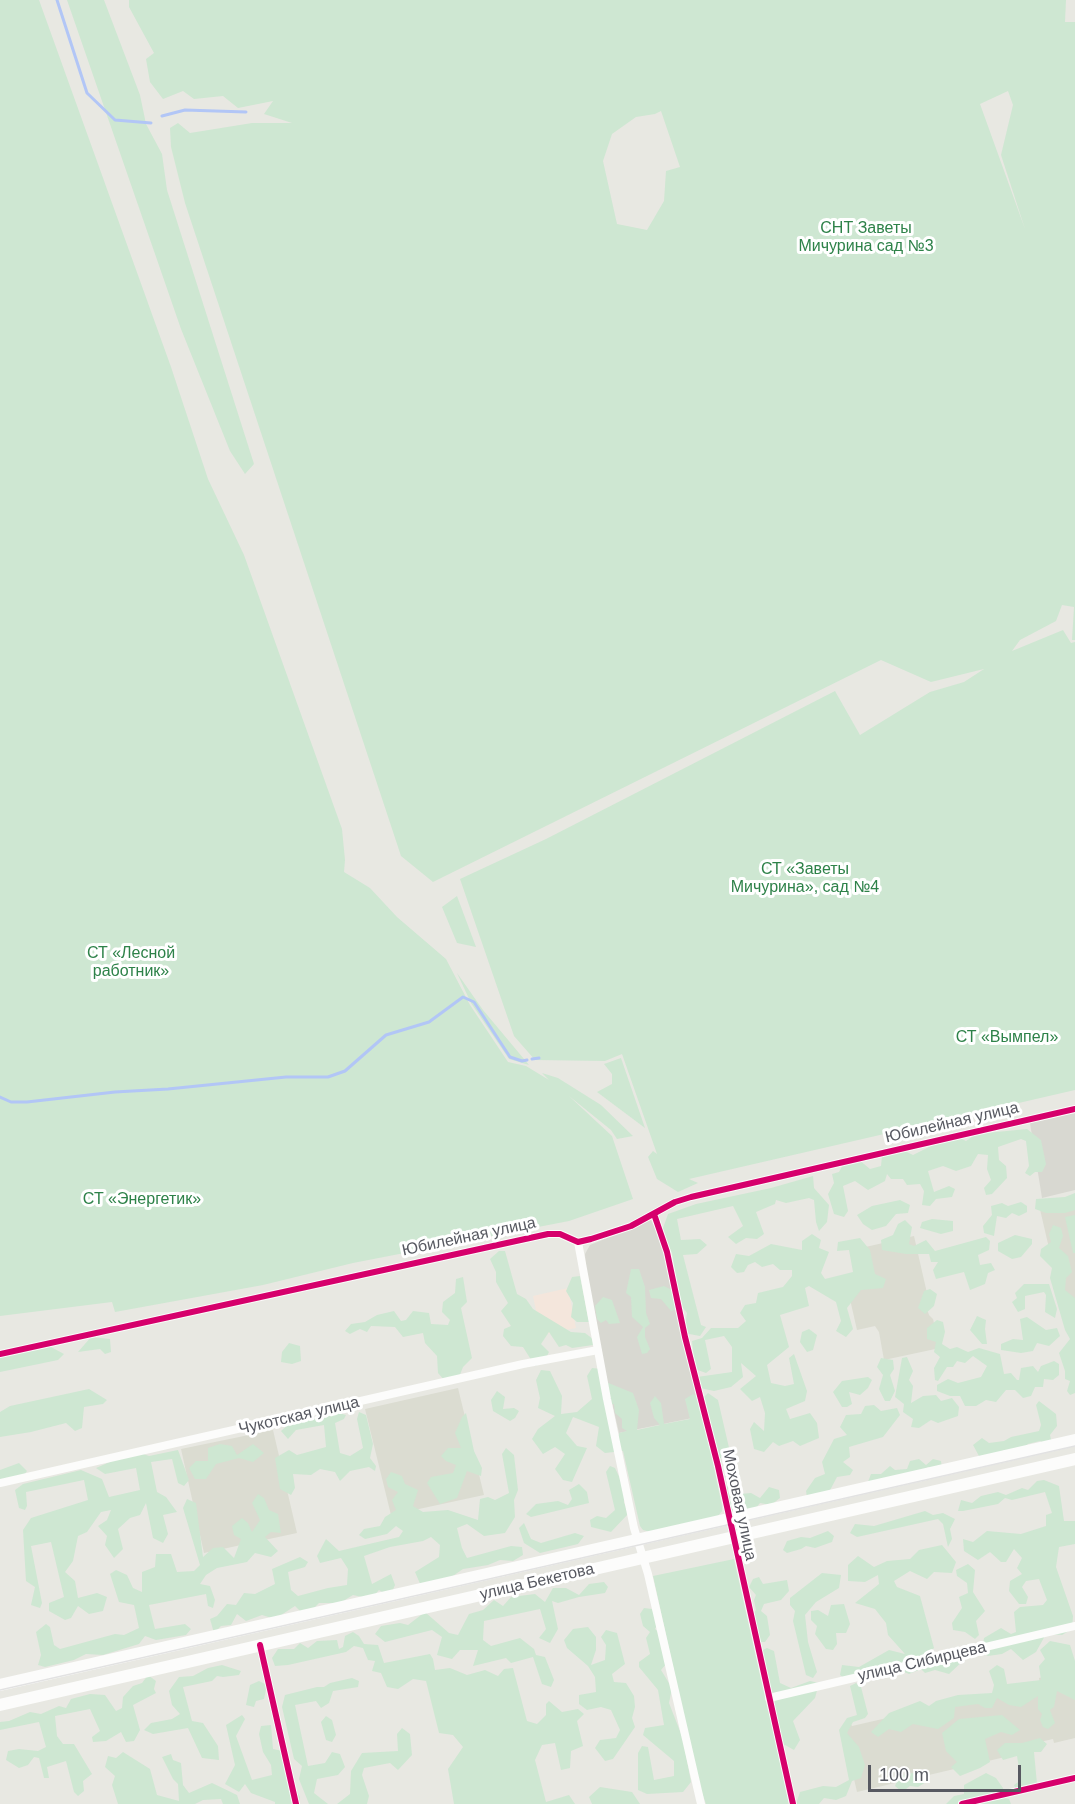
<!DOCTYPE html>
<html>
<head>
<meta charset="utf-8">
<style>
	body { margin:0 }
	#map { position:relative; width:1075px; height:1804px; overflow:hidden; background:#e8e8e2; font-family:Arial,sans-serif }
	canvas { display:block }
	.scale { position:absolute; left:868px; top:1765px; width:153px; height:27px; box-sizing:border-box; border:3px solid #575961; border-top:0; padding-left:8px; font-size:18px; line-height:21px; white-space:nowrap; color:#575961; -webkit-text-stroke:4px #fff; paint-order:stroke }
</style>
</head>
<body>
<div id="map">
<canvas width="1075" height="1804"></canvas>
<div class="scale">100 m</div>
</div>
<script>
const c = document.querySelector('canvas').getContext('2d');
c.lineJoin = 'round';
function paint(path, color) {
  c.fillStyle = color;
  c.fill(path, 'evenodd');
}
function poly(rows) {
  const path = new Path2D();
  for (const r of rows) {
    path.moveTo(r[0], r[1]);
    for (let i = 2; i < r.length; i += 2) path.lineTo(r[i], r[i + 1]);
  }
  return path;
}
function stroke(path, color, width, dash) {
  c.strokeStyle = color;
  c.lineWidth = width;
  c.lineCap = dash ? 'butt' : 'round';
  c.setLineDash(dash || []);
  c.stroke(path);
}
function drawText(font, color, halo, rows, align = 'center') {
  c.font = font + ' Arial,sans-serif';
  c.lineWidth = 6;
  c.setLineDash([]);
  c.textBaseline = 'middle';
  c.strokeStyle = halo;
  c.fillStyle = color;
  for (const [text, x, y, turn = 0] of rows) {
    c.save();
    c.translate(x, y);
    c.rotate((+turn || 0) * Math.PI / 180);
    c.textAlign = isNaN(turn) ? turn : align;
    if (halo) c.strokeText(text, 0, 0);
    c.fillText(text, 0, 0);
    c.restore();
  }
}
paint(poly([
	[1075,1113,1075,1190,1042,1198,1030,1123],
	[651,1220,666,1251,702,1416,619,1433,603,1363,586,1270,585,1254,590,1245]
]), '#d8d8d1');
paint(poly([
	[1075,1197,1075,1351,1068,1330,1039,1205],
	[914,1236,929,1302,927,1309,929,1315,933,1319,940,1348,884,1360,879,1332,875,1326,857,1330,847,1286,868,1279,861,1248],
	[458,1388,484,1495,391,1515,365,1409],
	[273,1430,297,1533,204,1553,181,1449],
	[1075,1669,1075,1738,1054,1743,1053,1739,1004,1750,1005,1757,857,1792,842,1726,851,1724,852,1726,1040,1683,1039,1678]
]), '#dbdcd1');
paint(poly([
	[568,1288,576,1328,541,1335,533,1296]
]), '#f4e6dc');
paint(poly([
	[0,0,39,0,171,367,208,479,244,555,342,829,345,860,344,872,370,888,397,917,446,959,470,1005,508,1062,526,1066,549,1080,542,1073,558,1078,601,1105,633,1136,617,1139,611,1130,569,1096,612,1136,633,1199,569,1221,353,1263,263,1285,115,1312,112,1302,0,1316],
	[67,0,104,0,140,95,146,124,162,154,167,190,254,464,245,474,230,451,181,329],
	[129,0,1066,0,1065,22,1075,22,1075,640,1072,640,1074,607,1062,605,1056,621,1020,640,1012,651,1063,630,1071,643,1075,642,1075,1090,689,1179,698,1183,678,1192,657,1179,648,1157,653,1151,657,1154,622,1054,605,1061,535,1060,514,1036,460,879,546,839,835,691,860,735,930,692,964,682,984,669,931,682,881,660,433,882,401,856,185,203,171,147,170,128,178,123,190,133,252,123,292,123,264,114,273,101,238,108,223,96,194,99,183,91,163,99,150,82,146,59,154,53,129,7],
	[1008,91,1013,105,1001,155,1025,229,980,104],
	[661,111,680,167,666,171,664,201,647,230,617,224,603,161,612,134,636,117,655,114],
	[457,896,476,947,457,943,442,907],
	[457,973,483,1010,529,1065,509,1059,471,1003],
	[621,1058,645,1128,597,1092,612,1084,612,1074,604,1064],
	[1027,1129,1041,1140,1046,1164,1042,1172,1035,1172,1030,1176,1025,1173,1029,1166,1026,1141,1021,1139,998,1147,999,1160,1006,1166,1007,1178,992,1194,986,1195,984,1188,991,1180,987,1169,988,1155,978,1154,971,1166,956,1171,943,1166,928,1171,934,1192,949,1186,955,1189,952,1197,936,1199,930,1206,922,1205,924,1191,920,1184,907,1185,903,1179,891,1179,887,1174,885,1181,868,1190,855,1181,843,1186,848,1211,844,1217,834,1214,828,1194,834,1183,832,1174,839,1172,844,1163,858,1159,870,1169,881,1166,882,1156,903,1150,913,1155,937,1143,960,1138,966,1141,976,1134],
	[813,1176,814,1188,829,1205,827,1222,819,1231,816,1222,814,1200,809,1198,786,1203,776,1200,775,1204,756,1212,764,1234,757,1239,746,1238,736,1244,728,1237,743,1226,733,1206,677,1219,681,1240,700,1239,707,1245,697,1254,683,1255,701,1325,706,1327,700,1336,684,1333,687,1313,680,1304,672,1253,662,1231,668,1214,696,1204,771,1188],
	[1075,1193,1075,1210,1065,1213,1046,1213,1035,1209,1036,1199,1065,1197],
	[900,1200,910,1205,908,1213,896,1214,886,1226,872,1230,863,1224,857,1215,872,1206],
	[1021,1202,1027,1206,1027,1212,1019,1216,1012,1213,1006,1218,997,1216,994,1236,984,1233,983,1226,992,1215,991,1206,1002,1203,1008,1206],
	[1075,1215,1075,1253,1073,1253,1065,1217],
	[932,1219,953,1221,953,1231,941,1234,920,1228,922,1222],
	[905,1220,912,1227,909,1244,914,1246,926,1240,935,1251,986,1237,990,1241,989,1250,978,1255,980,1265,991,1263,995,1270,988,1273,985,1284,970,1290,964,1272,936,1279,933,1270,938,1262,931,1262,929,1254,906,1254,882,1250,881,1240,893,1235,898,1224],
	[1053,1225,1061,1228,1063,1236,1059,1248,1068,1256,1072,1272,1066,1278,1065,1290,1075,1298,1075,1393,1070,1395,1067,1391,1070,1381,1065,1379,1065,1371,1059,1353,1070,1339,1065,1330,1050,1278,1052,1268,1040,1256,1041,1249,1051,1242,1049,1234],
	[812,1234,821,1240,819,1248,829,1252,821,1273,825,1279,853,1272,849,1250,837,1251,838,1242,860,1238,870,1250,875,1274,886,1279,883,1288,861,1290,847,1308,853,1329,846,1337,836,1331,841,1321,836,1302,809,1286,805,1288,809,1306,780,1315,789,1347,767,1365,771,1383,785,1386,794,1384,789,1358,794,1354,807,1391,805,1401,786,1409,790,1419,810,1413,817,1423,819,1438,800,1446,793,1441,779,1446,773,1442,764,1452,754,1449,750,1429,754,1422,764,1431,765,1413,760,1397,752,1401,740,1389,756,1376,741,1363,743,1377,731,1387,714,1391,700,1388,697,1377,732,1372,732,1347,724,1336,705,1340,711,1369,706,1373,695,1369,692,1341,702,1338,711,1328,738,1328,746,1321,740,1313,745,1305,756,1303,758,1293,783,1287,792,1276,792,1270,780,1270,773,1264,762,1267,755,1262,748,1265,744,1272,737,1273,731,1267,736,1254,749,1256,771,1244,802,1250,802,1241],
	[1015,1235,1032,1239,1032,1244,1021,1257,1012,1259,998,1251,998,1243],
	[499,1251,505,1251,517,1294,526,1299,533,1309,571,1332,585,1333,593,1339,593,1345,572,1348,566,1345,559,1347,549,1332,541,1344,549,1352,544,1362,535,1366,523,1347,511,1346,503,1336,504,1329,511,1326,501,1311,508,1303,496,1282,496,1272,490,1259],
	[631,1269,639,1269,645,1287,646,1313,650,1324,645,1328,645,1337,650,1349,647,1353,642,1354,637,1337,643,1327,632,1317,631,1297,626,1293],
	[580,1276,589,1322,577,1322,571,1317,573,1303,566,1291,572,1277],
	[463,1277,467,1302,461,1308,472,1358,463,1367,459,1377,445,1381,438,1373,437,1356,425,1343,423,1333,403,1337,395,1327,371,1326,367,1332,360,1329,350,1334,345,1331,351,1324,365,1322,377,1315,394,1311,401,1321,406,1320,413,1311,429,1313,431,1324,448,1325,450,1320,442,1312,443,1302,455,1293,456,1279],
	[1024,1284,1049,1284,1057,1309,1055,1318,1045,1312,1046,1295,1044,1292,1025,1296,1025,1309,1018,1312,1012,1302,1017,1298,1015,1293],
	[664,1286,676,1292,677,1309,671,1311,661,1299,651,1298,649,1290],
	[930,1289,937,1294,934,1306,925,1314,918,1308,924,1291],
	[603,1297,612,1300,620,1323,609,1324,606,1320,601,1323,597,1319,595,1306],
	[977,1316,986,1320,985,1329,987,1344,982,1344,970,1330],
	[1027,1317,1046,1330,1057,1328,1060,1336,1049,1346,1037,1343,1033,1351,1021,1353,1001,1350,1001,1344,1013,1339,1023,1340,1020,1319],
	[937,1320,943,1322,945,1332,942,1344,950,1349,957,1347,968,1352,979,1348,1000,1354,1004,1374,1011,1373,1017,1380,1019,1380,1021,1368,1033,1366,1038,1372,1041,1366,1054,1361,1059,1364,1059,1375,1053,1380,1044,1379,1043,1387,1035,1387,1031,1396,1023,1398,1015,1390,1006,1390,996,1402,986,1400,976,1406,965,1406,960,1396,950,1396,937,1391,937,1385,948,1379,958,1383,981,1377,987,1366,973,1356,965,1363,957,1361,953,1367,947,1367,938,1381,935,1380,934,1368,940,1357,934,1352,936,1342,927,1339,927,1328],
	[809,1329,817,1335,813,1350,807,1352,800,1342,802,1332],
	[91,1337,110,1339,111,1352,105,1354,100,1349,78,1352],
	[289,1343,300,1346,301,1361,292,1364,281,1362,282,1352],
	[49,1346,64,1354,58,1360,0,1372,0,1356],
	[907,1357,913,1371,909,1380,913,1386,911,1403,923,1396,936,1395,941,1401,952,1398,959,1407,958,1416,938,1423,931,1420,919,1428,911,1427,913,1419,903,1412,904,1404,895,1397,902,1358],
	[881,1358,893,1360,894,1369,890,1375,895,1391,890,1401,885,1401,879,1389,883,1375,877,1367],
	[592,1368,602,1369,606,1382,633,1393,639,1410,637,1430,660,1425,654,1418,650,1403,655,1396,661,1403,664,1424,690,1419,685,1399,693,1394,702,1399,708,1393,718,1400,730,1452,721,1458,712,1458,722,1506,722,1511,718,1516,650,1532,643,1530,640,1526,623,1451,605,1453,596,1446,599,1427,573,1417,566,1433,577,1446,587,1448,572,1482,563,1480,555,1469,565,1454,555,1447,543,1454,532,1439,538,1429,555,1416,538,1408,540,1398,536,1380,541,1370,550,1371,562,1396,561,1414,577,1412,592,1399,587,1376],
	[614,1404,615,1413,622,1419,622,1428,627,1431,619,1433,619,1437,606,1406],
	[868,1377,872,1380,868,1388,860,1395,849,1392,852,1404,847,1407,842,1407,833,1392,842,1381],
	[89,1389,107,1400,103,1404,84,1407,82,1428,75,1431,66,1423,31,1432,0,1437,0,1412,10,1406],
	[497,1391,505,1397,503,1409,514,1408,519,1411,515,1418,510,1421,493,1411,491,1400],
	[1039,1401,1056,1414,1057,1426,1050,1435,1052,1444,1049,1447,1040,1441,1028,1444,1022,1450,1012,1453,1004,1450,993,1459,979,1456,973,1445,982,1438,989,1443,1004,1441,1011,1437,1039,1431,1041,1425,1036,1405],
	[874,1405,881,1411,897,1408,900,1415,883,1437,849,1447,850,1457,843,1462,853,1470,850,1475,837,1477,828,1494,807,1497,806,1491,815,1478,825,1474,822,1462,834,1439,847,1435,840,1427,846,1415,861,1414,865,1406],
	[359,1412,366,1415,373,1444,370,1458,376,1466,375,1471,369,1467,350,1471,340,1481,335,1472,320,1469,311,1475,293,1474,295,1488,291,1495,280,1489,275,1458,289,1450,297,1455,326,1447,324,1425,296,1430,288,1439,281,1431,289,1424,339,1413,346,1415,344,1419,335,1423,340,1453,350,1456,363,1448,357,1419],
	[466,1413,474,1451,482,1468,481,1476,467,1471,457,1498,440,1504,427,1483,431,1477,453,1473,456,1465,446,1461,441,1456,448,1448,461,1448,455,1433,462,1417],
	[220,1444,232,1446,237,1455,253,1444,264,1453,253,1462,239,1458,216,1464,206,1479,195,1479,189,1468,196,1461,208,1461,208,1448],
	[506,1448,514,1455,518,1490,514,1500,515,1517,505,1533,484,1536,467,1524,457,1528,462,1548,467,1558,511,1546,522,1547,523,1555,513,1561,500,1560,488,1565,463,1569,447,1580,421,1586,415,1572,439,1557,440,1545,431,1537,423,1541,390,1547,364,1556,372,1584,391,1574,395,1585,392,1592,385,1594,379,1590,371,1599,353,1595,340,1603,319,1603,310,1612,303,1614,295,1606,275,1619,262,1615,246,1621,237,1614,231,1625,221,1626,214,1633,210,1619,217,1616,227,1604,236,1605,244,1593,255,1594,275,1584,272,1569,300,1557,308,1562,305,1567,288,1572,291,1590,298,1596,328,1588,347,1585,348,1569,341,1558,320,1563,317,1556,326,1539,339,1551,399,1537,403,1531,396,1526,387,1534,365,1539,359,1535,364,1529,380,1526,385,1517,396,1510,392,1500,398,1492,388,1487,386,1479,391,1472,402,1476,405,1484,418,1490,413,1506,423,1512,448,1510,478,1520,480,1499,488,1497,495,1500,509,1493,502,1454],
	[178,1450,189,1480,184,1486,178,1483,172,1459,151,1462,157,1492,166,1497,177,1512,163,1515,168,1534,163,1543,153,1538,146,1503,140,1515,130,1518,118,1529,123,1549,114,1558,105,1545,107,1536,98,1526,107,1520,111,1510,101,1512,87,1532,78,1536,73,1561,65,1572,75,1581,78,1598,97,1593,107,1597,103,1611,89,1614,78,1606,71,1618,65,1620,49,1611,49,1603,64,1597,51,1542,31,1546,42,1603,40,1608,31,1605,35,1587,26,1581,23,1530,31,1518,88,1500,84,1480,26,1492,27,1506,25,1510,19,1508,15,1490,23,1484,81,1470,102,1479,109,1497,140,1490,136,1468,105,1474,96,1468,135,1451,149,1456],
	[919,1459,926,1465,933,1459,941,1461,942,1468,936,1472,928,1467,923,1473,868,1482,871,1474,881,1474,890,1466,895,1470,907,1469,910,1461],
	[19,1463,27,1471,20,1480,0,1484,0,1470],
	[610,1466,615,1468,624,1487,624,1502,628,1514,611,1532,591,1527,590,1520,597,1516,606,1518,615,1510,606,1472],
	[732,1468,740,1494,751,1493,760,1498,769,1487,779,1490,780,1498,771,1505,760,1503,750,1515,740,1507,732,1511,727,1500,727,1469],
	[1044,1480,1059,1486,1064,1521,1075,1521,1075,1544,1059,1547,1056,1567,1073,1616,1072,1629,1062,1635,1046,1634,1036,1652,1023,1660,1011,1649,1002,1654,988,1656,982,1653,984,1638,1001,1628,1011,1634,1016,1632,1014,1612,1020,1607,1043,1605,1047,1600,1039,1579,1026,1581,1022,1587,1028,1597,1026,1604,1019,1604,1009,1591,1010,1581,1022,1574,1017,1568,1022,1558,1014,1549,1006,1562,1001,1562,990,1552,978,1560,964,1551,963,1539,973,1542,987,1531,1021,1534,1046,1526,1046,1515,1052,1513,1045,1492,1012,1500,1005,1498,998,1504,963,1511,958,1511,961,1500,972,1503,981,1496,998,1492,1006,1495,1022,1488,1028,1490,1037,1481],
	[579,1484,587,1492,589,1503,531,1517,526,1514,536,1504,558,1501,568,1505,572,1499,569,1490],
	[258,1494,264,1498,269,1510,278,1514,281,1533,271,1532,265,1537,278,1551,271,1557,255,1553,247,1562,217,1568,206,1575,200,1584,210,1586,215,1600,213,1608,208,1606,206,1594,149,1605,155,1629,185,1624,191,1629,186,1635,156,1640,145,1636,139,1644,103,1655,86,1654,74,1660,45,1667,38,1665,41,1655,36,1632,46,1624,50,1627,54,1645,60,1649,115,1634,124,1635,139,1628,134,1605,119,1602,110,1574,116,1570,127,1575,133,1588,142,1592,142,1572,155,1567,156,1554,171,1554,177,1572,194,1571,200,1565,183,1508,187,1499,196,1503,203,1557,213,1548,223,1547,234,1558,241,1539,234,1535,232,1526,242,1518,248,1523,252,1532,260,1520,252,1503],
	[925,1511,933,1515,943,1513,955,1519,950,1529,952,1539,948,1547,943,1524,938,1519,857,1537,850,1533,855,1524,874,1526],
	[524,1523,531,1539,541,1543,575,1533,584,1536,578,1544,540,1553,524,1543,519,1528],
	[828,1531,834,1536,832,1542,815,1548,806,1546,801,1549,787,1553,783,1550,787,1541,801,1537,810,1538],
	[942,1545,956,1562,952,1573,934,1572,927,1579,910,1571,894,1581,897,1587,920,1596,934,1648,930,1652,939,1660,957,1648,966,1650,964,1660,949,1674,935,1670,925,1673,921,1669,909,1674,897,1669,848,1681,840,1675,842,1665,859,1667,889,1650,905,1654,888,1635,886,1623,875,1609,855,1603,879,1584,878,1575,865,1582,848,1581,848,1565,858,1556,874,1567,887,1561,910,1559,919,1550],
	[734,1559,768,1711,775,1701,767,1685,759,1652,767,1648,774,1651,780,1683,791,1688,810,1681,819,1683,815,1698,793,1721,800,1740,794,1750,785,1745,777,1749,789,1804,706,1804,699,1784,653,1576],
	[968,1564,975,1570,973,1592,985,1611,976,1621,979,1635,975,1639,965,1632,953,1630,952,1623,962,1608,959,1597,968,1593,967,1583,957,1576,956,1570],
	[822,1573,841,1575,839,1588,816,1602,805,1615,808,1642,817,1672,813,1678,806,1675,793,1621,795,1611,790,1605,790,1598],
	[759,1577,763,1584,787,1580,789,1591,781,1600,764,1604,761,1611,767,1616,770,1635,765,1642,758,1642,752,1615,756,1610,754,1600,756,1595,749,1587,753,1579],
	[604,1582,608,1587,605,1593,579,1597,558,1603,552,1601,558,1629,550,1643,539,1638,546,1629,540,1609,484,1621,483,1640,491,1646,520,1638,534,1649,536,1655,545,1657,554,1680,551,1687,542,1684,533,1657,511,1663,506,1658,473,1666,478,1650,460,1650,452,1659,437,1655,442,1637,432,1630,385,1642,375,1634,381,1626,400,1623,408,1625,425,1612,449,1633,458,1635,469,1614,483,1610,494,1600,503,1606,511,1597,535,1594,545,1602,553,1588,566,1588,579,1595,589,1584],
	[844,1604,850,1624,846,1633,836,1633,837,1644,833,1650,826,1649,815,1634,817,1626,811,1620,811,1611,818,1610,828,1616,831,1605],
	[644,1608,652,1609,658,1623,655,1629,660,1633,667,1663,661,1670,672,1688,669,1703,683,1739,691,1782,683,1792,647,1794,638,1790,638,1753,642,1746,648,1747,654,1780,674,1776,674,1761,643,1735,645,1728,664,1725,658,1690,639,1667,639,1662,650,1654,646,1638,650,1632,643,1626,640,1614],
	[588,1627,596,1637,596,1650,591,1665,605,1660,606,1645,601,1637,606,1630,617,1633,625,1664,612,1674,614,1682,626,1683,634,1696,635,1707,632,1718,635,1727,613,1759,605,1761,595,1748,600,1740,616,1738,620,1730,611,1710,601,1707,587,1710,579,1704,579,1695,596,1692,595,1677,588,1666,567,1648,564,1640,573,1629],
	[353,1632,359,1636,364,1644,378,1645,384,1663,430,1654,433,1659,435,1670,450,1668,467,1675,485,1670,498,1676,504,1669,513,1668,527,1721,537,1724,546,1715,546,1704,549,1701,562,1712,578,1709,584,1714,577,1721,583,1746,571,1751,570,1768,561,1770,555,1743,542,1745,535,1760,546,1802,569,1795,575,1804,454,1804,448,1769,463,1747,453,1735,439,1733,426,1681,413,1679,398,1689,387,1687,381,1673,372,1671,375,1661,368,1660,363,1648,354,1646,346,1652,288,1665,275,1666,272,1658,278,1649,294,1649,300,1643,308,1648,317,1641,337,1640,339,1649,343,1647,345,1636],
	[1050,1641,1070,1645,1075,1661,1075,1700,1057,1691,1054,1707,1050,1710,1055,1723,1048,1729,1043,1727,1040,1720,1042,1714,1038,1709,1038,1696,1021,1707,1009,1705,997,1698,992,1708,985,1708,978,1704,955,1707,954,1718,938,1729,913,1724,901,1732,889,1729,878,1737,871,1732,889,1713,920,1701,929,1706,936,1701,958,1695,992,1693,994,1685,989,1671,997,1665,1004,1669,1007,1684,1041,1680,1039,1666,1045,1659,1040,1650],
	[222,1665,241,1671,239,1675,223,1677,217,1676,212,1681,183,1687,192,1721,203,1723,218,1746,219,1760,202,1758,188,1728,153,1734,144,1730,151,1723,172,1719,180,1714,172,1705,169,1691,179,1677,193,1676,208,1668],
	[148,1675,156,1681,154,1689,156,1693,133,1705,140,1730,134,1741,126,1742,121,1732,106,1741,93,1742,92,1737,100,1731,90,1709,55,1716,57,1736,63,1744,74,1744,92,1774,83,1781,84,1791,78,1796,74,1792,66,1761,47,1767,49,1778,44,1778,39,1758,34,1757,28,1765,19,1768,6,1760,8,1751,19,1749,38,1751,46,1747,39,1722,0,1730,0,1722,9,1721,30,1712,41,1714,59,1706,66,1708,71,1699,90,1694,105,1695,116,1711,122,1708,123,1697,133,1686,142,1683],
	[352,1678,359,1681,358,1687,333,1691,329,1703,321,1708,316,1701,295,1705,308,1766,325,1763,332,1752,340,1754,345,1767,338,1775,317,1779,314,1793,328,1804,309,1804,299,1779,302,1766,294,1759,282,1707,285,1695,317,1687,324,1687,330,1683],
	[259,1681,267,1685,264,1699,256,1701,254,1707,246,1705,250,1685],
	[856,1683,861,1687,868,1714,865,1718,853,1722,847,1733,859,1747,865,1765,861,1778,852,1781,846,1796,836,1800,824,1798,819,1804,796,1804,800,1792,823,1786,836,1787,849,1780,839,1730,847,1718,857,1715,850,1686],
	[242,1715,245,1719,236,1736,252,1780,272,1775,271,1765,263,1752,259,1734,261,1726,271,1725,273,1749,283,1751,285,1770,300,1797,299,1804,275,1804,275,1802,251,1793,245,1784,239,1792,225,1784,235,1765,226,1725],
	[1002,1715,1020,1730,1012,1735,1001,1732,985,1739,990,1762,980,1768,960,1776,951,1767,957,1762,946,1751,942,1733,959,1719],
	[326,1716,332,1720,336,1735,332,1742,326,1740,321,1722],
	[402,1728,410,1734,412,1755,398,1770,390,1763,364,1768,362,1775,369,1796,367,1804,337,1804,350,1794,351,1771,362,1753,398,1751,397,1734],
	[1040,1738,1047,1744,1041,1752,1034,1752,1037,1784,1017,1792,1014,1785,1021,1780,1017,1756,1003,1760,997,1750,1005,1743,1022,1743],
	[123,1752,150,1769,157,1795,179,1801,178,1784,173,1779,162,1757,171,1754,173,1760,181,1763,183,1785,189,1793,212,1783,237,1795,240,1804,223,1804,221,1799,203,1800,195,1804,118,1804,112,1785,115,1776,105,1767,108,1756,116,1758],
	[912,1773,924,1774,926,1782,918,1787,910,1786,902,1792,895,1786,899,1776],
	[986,1773,996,1778,1003,1788,1005,1798,1009,1799,1011,1804,946,1804,954,1796,964,1794,964,1785],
	[600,1787,632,1792,640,1804,643,1804,592,1804,589,1797]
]), '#cee7d2');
stroke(poly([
	[57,0,87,93,115,120,151,123],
	[162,116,185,110,246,112],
	[532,1059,539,1058],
	[0,1097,11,1102,27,1102,115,1092,168,1089,286,1077,328,1077,345,1071,386,1035,429,1022,463,997,474,1002,510,1057,522,1061,527,1060]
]), '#b2c6f6', 3);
stroke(poly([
	[654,1214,667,1252,685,1337,718,1466,793,1804],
	[578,1242,607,1399,634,1528,648,1574,701,1804],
	[0,1354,548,1234,560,1234,578,1242,591,1239,631,1226,675,1202,691,1197,1075,1109],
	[0,1483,523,1364,598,1350],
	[260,1645,296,1804],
	[769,1698,1075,1626],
	[962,1804,1075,1778]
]), '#fcfcfb', 8);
stroke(poly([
	[0,1685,1075,1440],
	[0,1705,1075,1459]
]), '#fcfcfb', 12);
stroke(poly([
	[0,1690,1075,1446]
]), '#e2e2e2', 1.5);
stroke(poly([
	[654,1214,667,1252,685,1337,718,1466,793,1804],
	[0,1354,548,1234,560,1234,578,1242,591,1239,631,1226,675,1202,691,1197,1075,1109],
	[260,1645,296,1804],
	[962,1804,1075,1778]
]), '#d6006c', 6);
drawText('16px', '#2e8249', '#fff', [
	["СНТ Заветы",866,229],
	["Мичурина сад №3",866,247],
	["СТ «Заветы",805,870],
	["Мичурина», сад №4",805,888],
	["СТ «Лесной",131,954],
	["работник»",131,972],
	["СТ «Вымпел»",1007,1038],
	["СТ «Энергетик»",142,1200]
]);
drawText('16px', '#575961', '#fff', [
	["Юбилейная улица",952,1123,-13],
	["Юбилейная улица",469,1237,-12],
	["Чукотская улица",299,1416,-13],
	["Моховая улица",739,1505,78],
	["улица Бекетова",537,1582,-13],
	["улица Сибирцева",922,1662,-13]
]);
</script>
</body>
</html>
